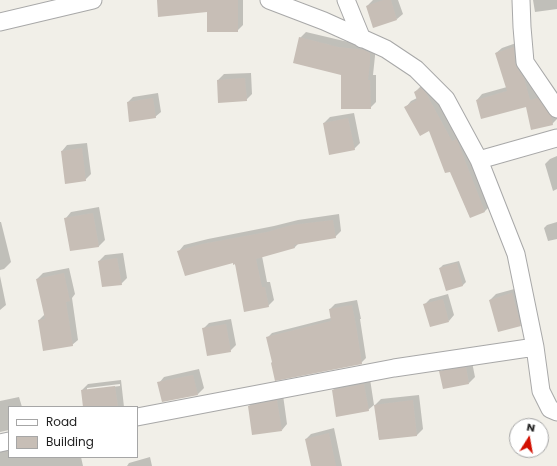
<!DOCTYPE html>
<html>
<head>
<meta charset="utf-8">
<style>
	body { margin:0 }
	#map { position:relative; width:557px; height:466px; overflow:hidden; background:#f1efe8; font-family:Poppins,sans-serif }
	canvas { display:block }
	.legend { position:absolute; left:8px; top:406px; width:130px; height:52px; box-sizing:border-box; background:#fff; border:1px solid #a6a6a6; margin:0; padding:5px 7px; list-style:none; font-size:12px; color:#212121 }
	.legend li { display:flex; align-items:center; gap:8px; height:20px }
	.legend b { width:20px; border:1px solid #a6a6a6 }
	.north { position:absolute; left:509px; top:418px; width:40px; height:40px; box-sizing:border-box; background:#fff; border:1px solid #a6a6a6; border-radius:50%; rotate:11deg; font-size:11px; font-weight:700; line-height:16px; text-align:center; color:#212121 }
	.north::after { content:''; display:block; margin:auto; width:14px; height:18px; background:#d20f00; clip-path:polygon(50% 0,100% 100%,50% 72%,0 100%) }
</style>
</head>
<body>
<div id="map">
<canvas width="557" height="466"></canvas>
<ul class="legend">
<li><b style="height:5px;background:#fff"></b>Road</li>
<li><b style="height:11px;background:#c7beb6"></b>Building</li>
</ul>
<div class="north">N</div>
</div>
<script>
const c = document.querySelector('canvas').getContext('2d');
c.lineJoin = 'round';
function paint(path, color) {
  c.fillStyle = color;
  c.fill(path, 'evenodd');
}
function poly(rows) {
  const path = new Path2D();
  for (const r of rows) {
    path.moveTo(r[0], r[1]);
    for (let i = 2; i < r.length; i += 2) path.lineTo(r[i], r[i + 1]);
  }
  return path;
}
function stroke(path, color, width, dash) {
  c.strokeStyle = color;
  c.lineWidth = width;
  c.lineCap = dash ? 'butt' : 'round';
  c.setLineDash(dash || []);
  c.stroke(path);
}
paint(poly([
	[158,0,243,0,243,25,237,31,208,11],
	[373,0,398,0,403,14,397,19,367,6],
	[533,0,557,0,557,9,535,12],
	[306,32,344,41,370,45,375,47,375,56,373,75,376,75,376,102,370,108,342,74,300,38],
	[519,42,536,94,544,93,557,114,557,119,552,124,527,106,477,100,482,94,507,87,496,53,502,48],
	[251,73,252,94,246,100,218,80,224,74],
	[427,83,462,134,491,205,485,211,470,217,450,170,429,130,406,107,411,101,417,98,415,92,421,86],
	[158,93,161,112,155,117,128,102,133,97],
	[354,113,360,143,354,149,324,123,330,117],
	[87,143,91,174,85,180,62,151,67,145],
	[557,156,557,189,553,191,545,164,550,159],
	[99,207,105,240,99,246,71,250,66,218,71,212],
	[339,214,341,231,335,237,299,243,295,247,262,256,267,282,270,282,274,300,268,306,233,262,179,251,184,245,208,239,274,226,298,220],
	[0,222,1,222,11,262,4,269,0,270],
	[557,222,557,239,548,241,544,228,547,225],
	[123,253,127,278,121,284,99,261,105,255],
	[459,261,466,282,463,285,446,289,440,268,443,265],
	[69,268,75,294,72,298,78,340,72,345,39,320,45,314,37,279,43,273],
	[0,276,6,305,0,310],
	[518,288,526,320,520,325,490,300,496,294],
	[448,294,454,315,449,321,424,305,430,299],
	[357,300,361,319,360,319,366,358,361,363,267,338,272,333,331,318,330,309,335,304],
	[231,319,236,345,230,351,203,329,209,323],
	[472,362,475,377,469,383,441,372,446,366],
	[199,369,204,388,198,394,159,383,164,377],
	[370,379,374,405,368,410,333,390,339,385],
	[121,380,124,407,84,407,82,390,88,384],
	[120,384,120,386,87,390,87,388],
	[283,395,287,424,282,430,249,406,255,401],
	[419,395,423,429,417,435,379,439,375,405,381,399],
	[19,397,22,407,9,407,9,430,0,432,0,401],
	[334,428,342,466,312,466,306,439,311,434],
	[0,445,9,447,9,457,81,457,83,466,0,466],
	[150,457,152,466,127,466,129,463]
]), '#0003');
paint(poly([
	[157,0,238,0,238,32,207,32,207,12,158,17],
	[383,0,391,0,397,20,373,28,366,6],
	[299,37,338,47,364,50,370,53,370,63,368,80,370,80,371,109,341,109,341,75,293,63],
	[514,47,515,63,517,68,524,78,530,100,538,98,551,116,553,125,531,130,526,107,481,119,476,100,507,91,495,53],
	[245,78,247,101,218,103,217,80],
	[421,88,426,93,452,141,457,139,459,145,485,212,470,218,450,172,445,173,429,131,420,136,404,107,417,100,414,92],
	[153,98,156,118,129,122,127,102],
	[348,118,355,150,329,155,323,123],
	[82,148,86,181,65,184,61,151],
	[93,213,99,247,70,251,64,218],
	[333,220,336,238,294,245,295,248,256,259,262,287,265,287,269,307,244,312,235,264,233,265,233,263,185,276,177,251,202,244,267,232,292,225],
	[117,258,122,285,102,287,98,261],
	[457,263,463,286,446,291,439,268],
	[64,273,70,301,66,302,73,346,43,351,38,320,45,319,36,279],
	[512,293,521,326,498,332,489,300],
	[443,299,449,322,430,327,423,304],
	[352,305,356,325,362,364,275,381,271,363,272,362,266,337,331,321,329,309],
	[226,324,231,352,207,356,202,328],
	[466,367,469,384,443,389,439,371],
	[193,375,198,395,162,402,157,382],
	[364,384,369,411,336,417,332,390],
	[115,386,118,407,83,407,81,390],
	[277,400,282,431,252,435,248,406],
	[413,400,417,436,379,440,374,405],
	[329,433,336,466,311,466,305,439]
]), '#c7beb6');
const minor = poly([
	[269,0,324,21,386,49,416,69,446,99,479,160,516,254,535,347,541,391,550,409,557,412],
	[346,0,362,39],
	[521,0,522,27,525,62,557,109],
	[0,22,93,0],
	[479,160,557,138],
	[137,417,394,368,535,347],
	[0,443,9,441]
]);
stroke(minor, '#a8a8a8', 19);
stroke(minor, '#fff', 17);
</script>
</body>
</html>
